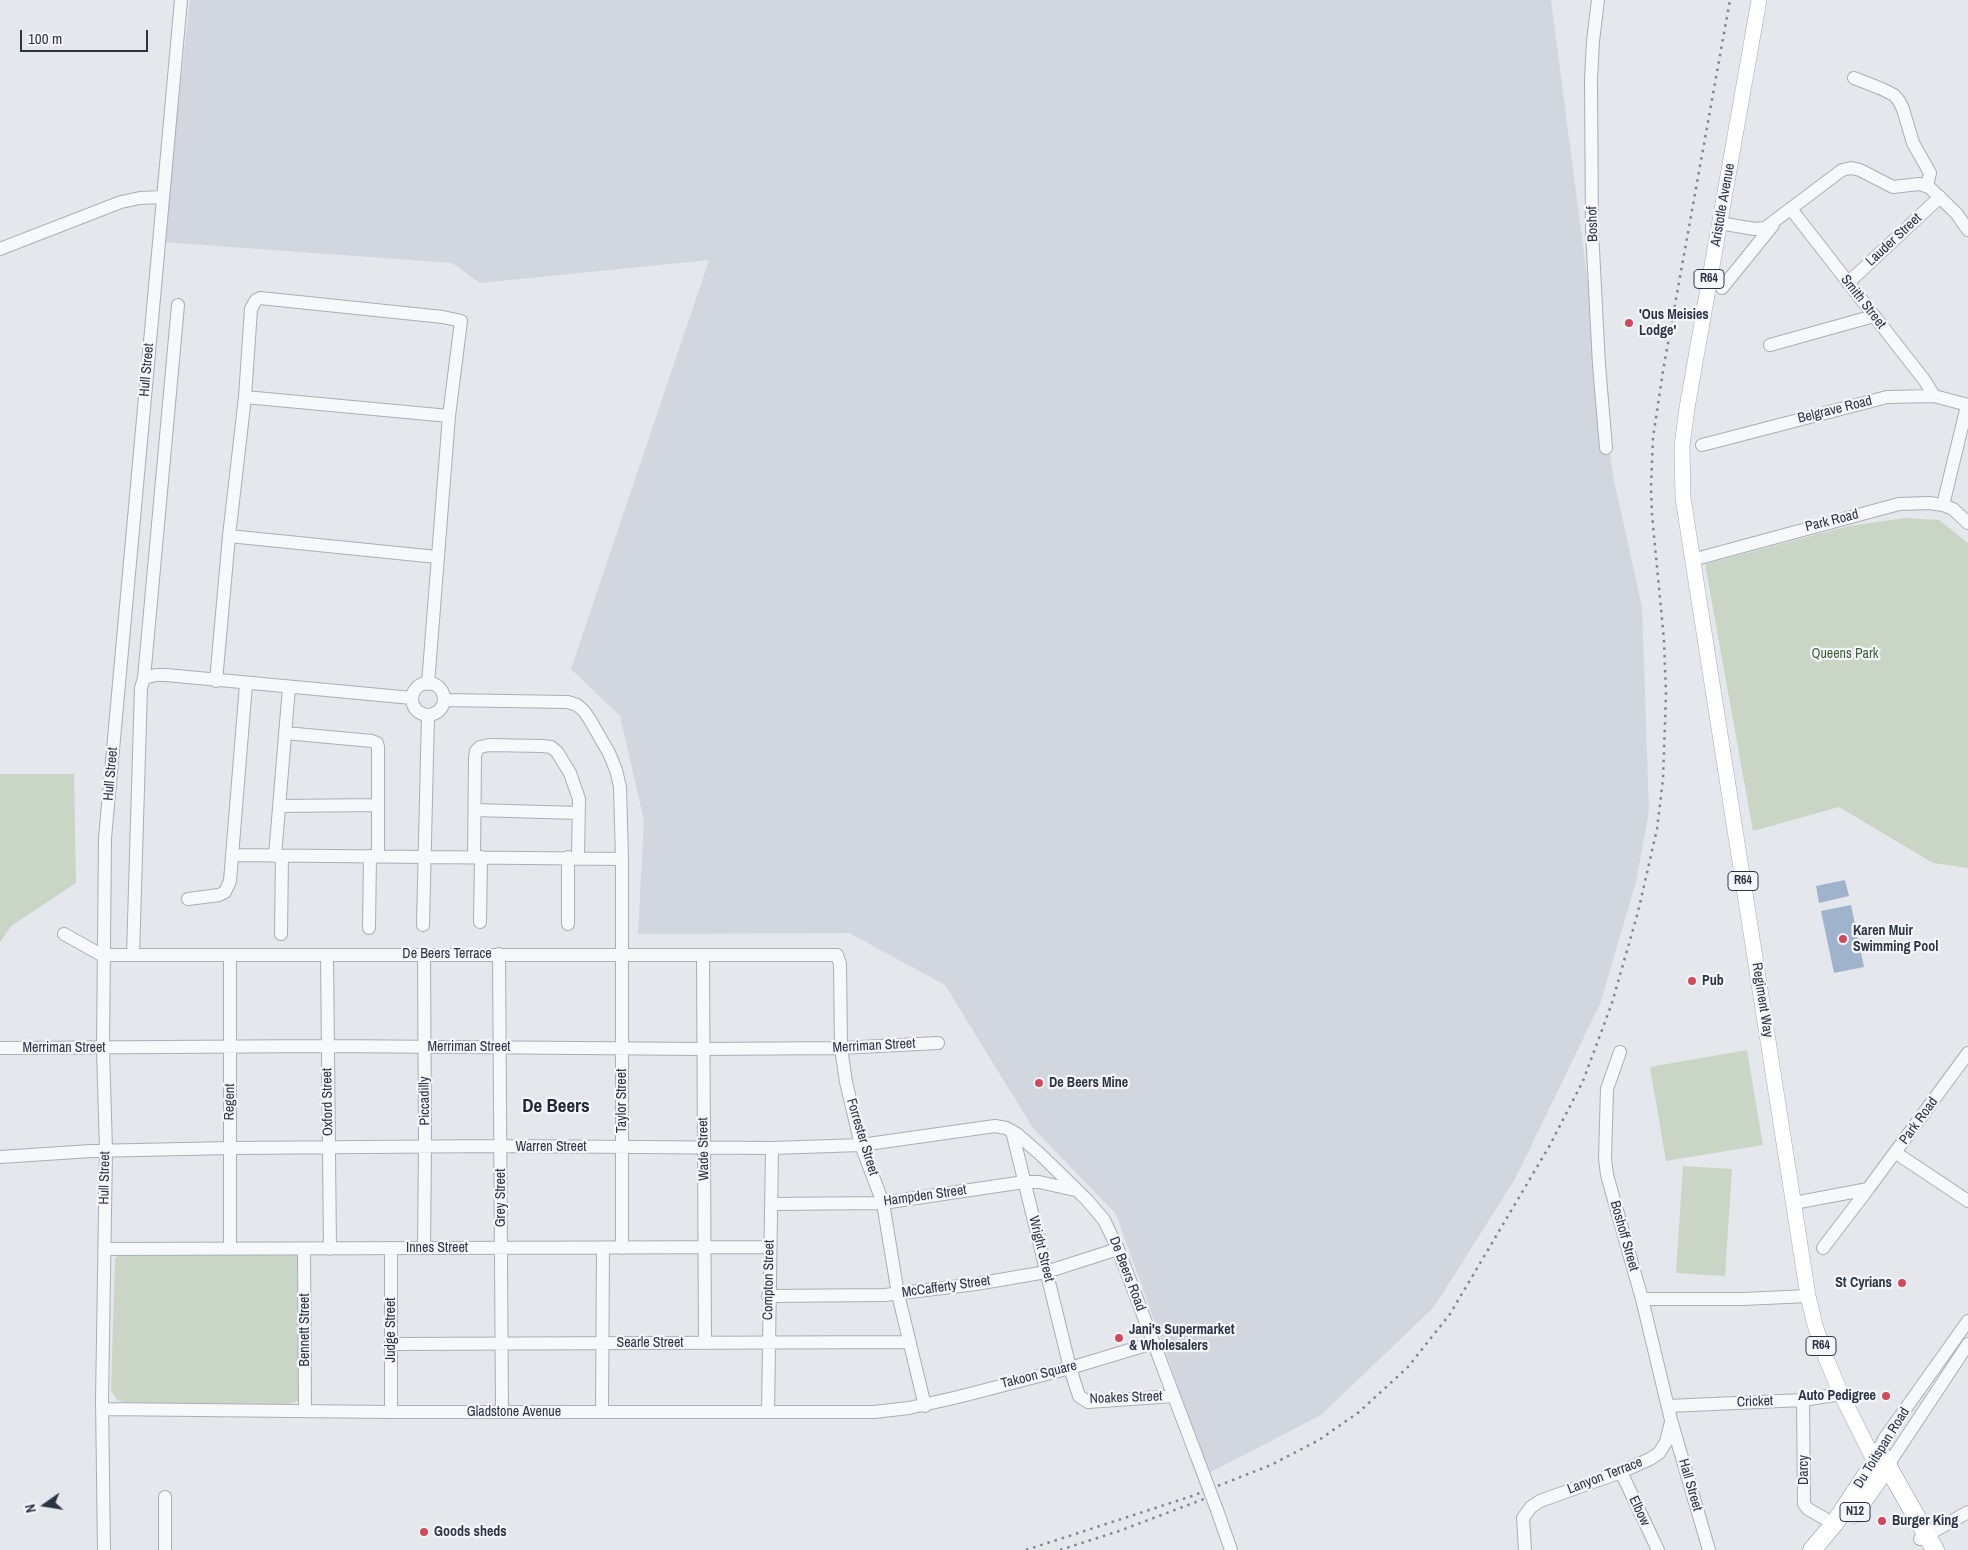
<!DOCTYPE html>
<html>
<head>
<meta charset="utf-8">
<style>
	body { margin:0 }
	#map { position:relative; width:1968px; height:1550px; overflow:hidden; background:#e4e7ec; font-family:"Archivo Narrow",sans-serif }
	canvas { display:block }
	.north { position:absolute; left:20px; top:1480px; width:50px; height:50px; -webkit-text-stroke:4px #f4f6f9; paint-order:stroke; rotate:257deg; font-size:14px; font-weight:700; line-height:20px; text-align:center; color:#2b3445 }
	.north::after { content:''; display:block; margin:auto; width:18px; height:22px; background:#2b3445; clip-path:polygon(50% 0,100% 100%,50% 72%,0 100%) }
	.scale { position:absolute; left:20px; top:30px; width:128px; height:22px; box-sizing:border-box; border:2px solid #2b3445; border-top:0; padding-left:6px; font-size:15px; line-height:18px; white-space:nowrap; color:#2b3445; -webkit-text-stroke:4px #f4f6f9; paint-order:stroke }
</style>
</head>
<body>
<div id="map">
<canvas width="1968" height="1550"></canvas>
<div class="north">N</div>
<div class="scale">100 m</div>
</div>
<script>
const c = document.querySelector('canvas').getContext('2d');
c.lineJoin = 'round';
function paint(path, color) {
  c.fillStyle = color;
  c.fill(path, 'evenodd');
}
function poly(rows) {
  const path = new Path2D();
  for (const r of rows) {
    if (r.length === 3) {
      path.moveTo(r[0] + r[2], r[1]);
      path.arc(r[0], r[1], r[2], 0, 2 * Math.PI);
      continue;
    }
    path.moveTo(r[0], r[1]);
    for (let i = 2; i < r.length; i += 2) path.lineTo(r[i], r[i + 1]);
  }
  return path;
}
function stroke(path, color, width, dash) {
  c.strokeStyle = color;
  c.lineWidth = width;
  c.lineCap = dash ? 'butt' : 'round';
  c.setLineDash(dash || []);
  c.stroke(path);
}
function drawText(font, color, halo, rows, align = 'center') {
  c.font = font + ' "Archivo Narrow",sans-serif';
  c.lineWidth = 4.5;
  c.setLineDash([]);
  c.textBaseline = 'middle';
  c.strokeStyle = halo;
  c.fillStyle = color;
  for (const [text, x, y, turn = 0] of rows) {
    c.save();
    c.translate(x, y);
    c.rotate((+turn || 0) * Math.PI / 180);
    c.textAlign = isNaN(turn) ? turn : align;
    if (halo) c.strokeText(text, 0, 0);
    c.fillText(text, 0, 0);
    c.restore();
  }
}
paint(poly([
	[190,0,1551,0,1613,476,1642,607,1649,811,1636,882,1600,1004,1515,1179,1434,1307,1321,1415,1209,1473,1116,1214,1033,1128,945,985,849,933,638,934,644,821,620,716,571,669,709,260,480,283,452,263,163,242]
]), '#d2d6de');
paint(poly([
	[1905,518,1939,520,1968,543,1968,868,1933,863,1839,807,1753,831,1705,564,1849,526],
	[0,774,74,774,76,883,11,926,0,942],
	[1747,1050,1763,1145,1666,1161,1650,1067],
	[1683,1166,1732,1169,1725,1276,1676,1273],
	[119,1254,297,1255,300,1257,301,1398,298,1401,288,1404,126,1403,117,1400,111,1390,115,1259]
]), '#c9d6c5');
paint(poly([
	[1845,880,1849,896,1819,903,1816,886],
	[1851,905,1864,967,1834,973,1821,911]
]), '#9fb4cc');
const minor = poly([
	[1598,0,1593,41,1591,80,1592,230,1599,365,1606,448],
	[1854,78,1882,89,1894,95,1899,101,1903,109,1913,143,1930,173,1927,186],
	[1791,209,1925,381,1934,396],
	[1719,223,1755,229,1765,228,1842,170,1851,168,1860,170,1893,187,1919,184,1929,187,1956,213,1968,230],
	[0,249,121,202,140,198,163,197],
	[1848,283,1940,197],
	[1722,288,1773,225],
	[1770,345,1874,316],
	[245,397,449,416],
	[1702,445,1887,397,1934,396,1968,405],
	[1943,505,1967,406],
	[229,536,437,557],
	[1692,560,1899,504,1929,503,1943,505,1953,509,1968,523],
	[144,678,178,305],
	[216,681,229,536,245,397,251,309,256,300,260,298,443,317,461,321,449,416,428,684],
	[428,699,16],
	[444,700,568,702,577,705,584,711,590,720,609,753,616,770,620,787,622,859,622,1248],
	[285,733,372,741,377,743,378,747,378,856],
	[279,806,378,805],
	[475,810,578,813],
	[232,855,622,859],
	[275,856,289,687],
	[474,857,475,758,476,751,480,747,489,745,542,746,551,747,557,752,570,773,579,799,578,857],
	[568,857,568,924],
	[188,899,219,895,225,892,230,881,246,684],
	[480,922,481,857],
	[423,925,428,715],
	[369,928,370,856],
	[64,934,105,957,110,955,837,955,840,964,841,1048,846,1082,861,1145,883,1203,898,1294,925,1406],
	[281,934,282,856],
	[499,954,502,1411],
	[133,955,141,688,144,678,156,675,166,675,412,698],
	[230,955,230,1249],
	[327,955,330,1249],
	[703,955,705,1343],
	[0,1048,327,1046,703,1049,841,1048,938,1043],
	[1620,1052,1607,1089,1605,1158,1607,1175,1642,1299,1671,1420,1709,1550],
	[1012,1131,1070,1368,1079,1396,1088,1402,1174,1396],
	[1896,1153,1968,1201],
	[0,1157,91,1151,230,1148,500,1146,772,1148,861,1145,995,1126,1006,1128,1017,1134,1041,1155,1087,1200,1104,1220,1118,1249,1197,1457],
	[1794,1203,1868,1189,1968,1053],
	[771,1204,883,1203,1024,1182,1039,1182,1075,1190],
	[391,1248,391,1412],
	[424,1248,425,1146,424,954],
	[1823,1248,1868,1189],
	[104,1249,769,1247],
	[304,1249,305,1411],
	[768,1296,885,1295,976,1284,1046,1272,1118,1249],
	[1642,1299,1743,1299,1808,1296],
	[391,1344,909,1342],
	[1803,1400,1804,1504,1808,1509,1834,1524],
	[1668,1406,1803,1400,1841,1394],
	[102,1409,391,1412,874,1412,909,1408,958,1397,1070,1368,1153,1343],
	[602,1411,603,1248],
	[768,1412,772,1148],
	[1879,1451,1884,1439,1968,1321],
	[1888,1465,1968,1344],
	[1621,1472,1658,1550],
	[1217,1510,1231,1550],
	[1920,1539,1968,1512],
	[104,1550,102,1400,106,1150,103,1049,105,838,181,0],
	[165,1550,165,1497],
	[1525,1550,1523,1518,1531,1507,1540,1501,1621,1472,1650,1459,1659,1453,1666,1442,1671,1422]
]);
const major = poly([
	[1759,0,1687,408,1682,446,1683,498,1808,1296,1815,1325,1826,1358,1841,1394,1875,1462]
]);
const highway = poly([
	[1879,1451,1935,1550],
	[1854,1514,1888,1465],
	[1812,1550,1834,1524,1875,1462,1879,1451]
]);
stroke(minor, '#a9aeb7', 14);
stroke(major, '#a3abb8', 16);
stroke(highway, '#8b94a3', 19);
stroke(minor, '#f7f8fa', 12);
stroke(major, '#fff', 15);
stroke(highway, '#fff', 18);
stroke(poly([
	[1026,1550,1192,1496,1271,1465,1319,1440,1359,1412,1408,1367,1450,1314,1550,1145,1583,1081,1612,1003,1638,912,1657,829,1663,779,1666,694,1664,640,1652,515,1651,487,1653,438,1663,371,1730,0],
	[1060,1550,1119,1531,1204,1499]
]), '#7d8696', 2.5, [2.5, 5]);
const minorBridge = poly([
	[1197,1457,1217,1510]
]);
stroke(minorBridge, '#a9aeb7', 14, []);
stroke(minorBridge, '#f7f8fa', 12);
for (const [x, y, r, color] of [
	[1629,323,5,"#d1495b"],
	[1843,939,5,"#d1495b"],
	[1692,981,5,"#d1495b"],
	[1039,1083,5,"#d1495b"],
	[1902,1283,5,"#d1495b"],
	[1119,1338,5,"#d1495b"],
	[1886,1396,5,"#d1495b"],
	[1882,1521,5,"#d1495b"],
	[424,1532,5,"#d1495b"]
]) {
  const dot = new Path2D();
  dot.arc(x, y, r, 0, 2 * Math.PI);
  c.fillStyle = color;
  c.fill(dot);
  stroke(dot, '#f4f6f9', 2);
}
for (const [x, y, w] of [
	[1709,279,30],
	[1743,881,30],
	[1821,1346,30],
	[1855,1512,30]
]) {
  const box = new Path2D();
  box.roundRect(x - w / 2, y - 9.5, w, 19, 4);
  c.fillStyle = '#f4f6f9';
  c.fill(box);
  stroke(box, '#2b3445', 1);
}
drawText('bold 12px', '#2b3445', null, [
	["R64",1709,279],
	["R64",1743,881],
	["R64",1821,1346],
	["N12",1855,1512]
]);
drawText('14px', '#2b3445', '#f4f6f9', [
	["Aristotle Avenue",1723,205,-80],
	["Boshof",1593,224,-92],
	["Lauder Street",1894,240,-43],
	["Smith Street",1863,302,52],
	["Hull Street",147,370,-85],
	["Belgrave Road",1835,410,-14],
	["Park Road",1832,521,-14],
	["Hull Street",111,774,-85],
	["De Beers Terrace",447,954],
	["Regiment Way",1762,1000,81],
	["Merriman Street",874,1046,-3],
	["Merriman Street",469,1047],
	["Merriman Street",64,1048],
	["Piccadilly",425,1101,-91],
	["Taylor Street",622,1101,-90],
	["Regent",230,1102,-89],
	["Oxford Street",328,1102,-91],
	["Park Road",1919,1121,-54],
	["Forrester Street",862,1137,73],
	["Warren Street",551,1147],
	["Wade Street",704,1149,-91],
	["Hull Street",105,1178,-89],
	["Hampden Street",925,1196,-8],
	["Grey Street",501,1198,-90],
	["Boshoff Street",1624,1236,74],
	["Innes Street",437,1248],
	["Wright Street",1041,1249,76],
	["De Beers Road",1127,1274,69],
	["Compton Street",769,1280,-89],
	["McCafferty Street",946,1287,-8],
	["Bennett Street",305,1330,-90],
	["Judge Street",391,1330,-90],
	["Searle Street",650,1343],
	["Takoon Square",1039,1375,-14],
	["Noakes Street",1126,1398,-2],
	["Cricket",1755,1402,-2],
	["Gladstone Avenue",514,1412],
	["Du Toitspan Road",1882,1448,-58],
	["Darcy",1804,1470,-90],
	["Lanyon Terrace",1605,1476,-21],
	["Hall Street",1690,1485,74],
	["Elbow",1639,1511,65]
]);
drawText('bold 14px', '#2b3445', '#f4f6f9', [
	["'Ous Meisies",1639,315],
	["Lodge'",1639,331],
	["Karen Muir",1853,931],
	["Swimming Pool",1853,947],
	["Pub",1702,981],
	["De Beers Mine",1049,1083],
	["St Cyrians",1892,1283,"right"],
	["Jani's Supermarket",1129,1330],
	["& Wholesalers",1129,1346],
	["Auto Pedigree",1876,1396,"right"],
	["Burger King",1892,1521],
	["Goods sheds",434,1532]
], 'left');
drawText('14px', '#3f6138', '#f4f6f9', [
	["Queens Park",1845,654]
]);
drawText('bold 19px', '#1d2536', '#f4f6f9', [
	["De Beers",556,1107]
]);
</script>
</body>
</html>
